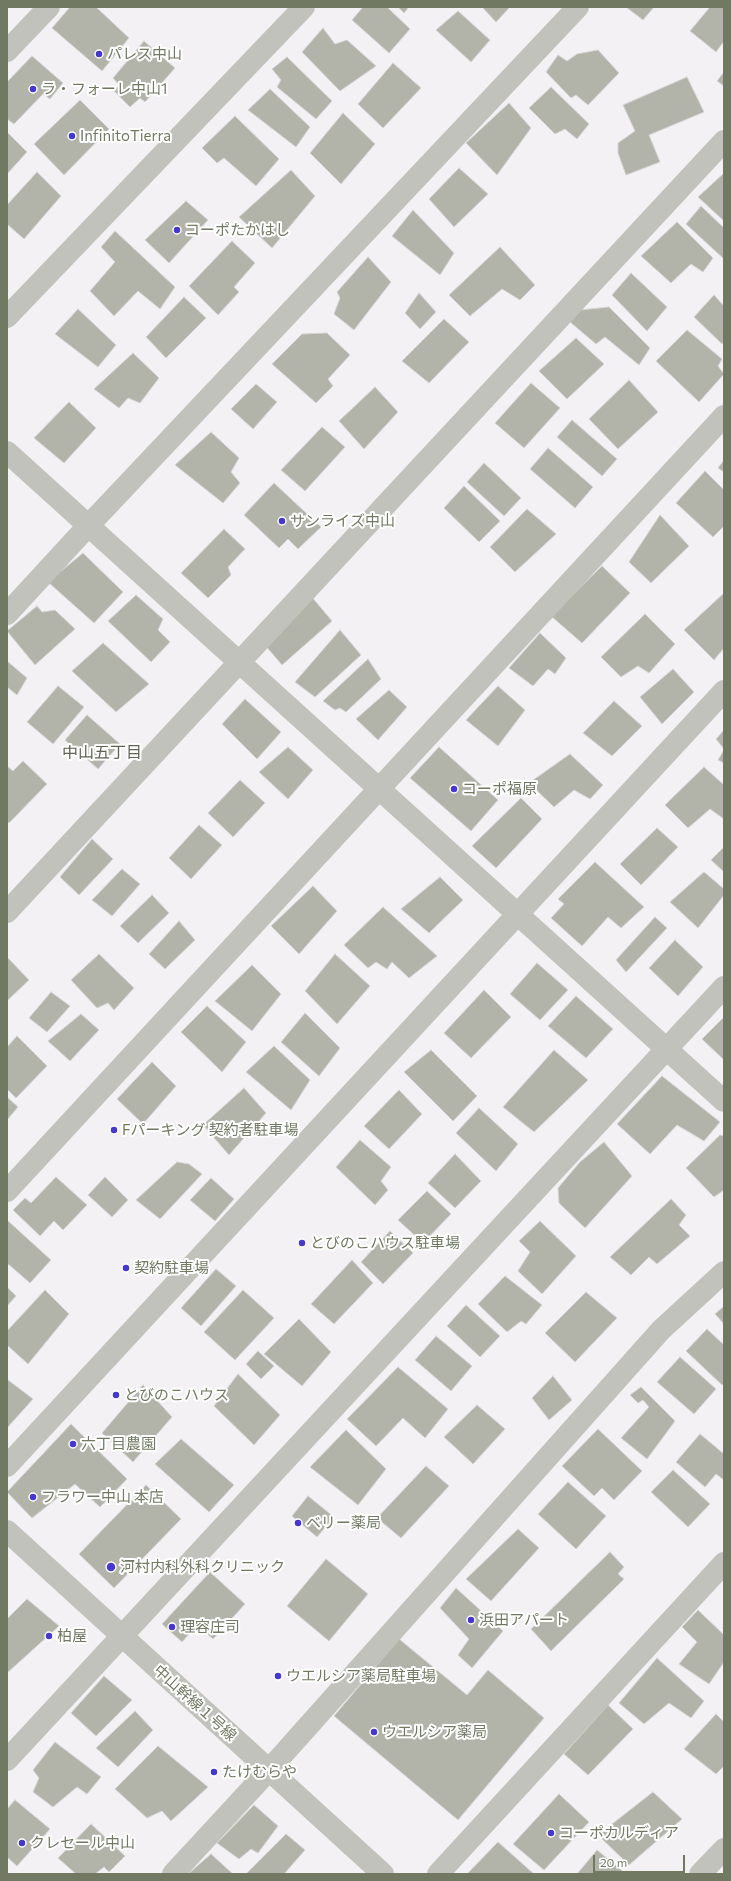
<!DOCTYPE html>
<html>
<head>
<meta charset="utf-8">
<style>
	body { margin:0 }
	#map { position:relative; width:731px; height:1881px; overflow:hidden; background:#f3f1f4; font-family:Commissioner,sans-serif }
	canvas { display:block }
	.frame { position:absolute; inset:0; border:8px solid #727963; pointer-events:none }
	.scale { position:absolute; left:593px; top:1855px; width:92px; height:18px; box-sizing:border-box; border:2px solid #727963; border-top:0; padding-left:5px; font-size:12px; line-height:14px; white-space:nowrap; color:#727963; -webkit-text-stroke:3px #fff; paint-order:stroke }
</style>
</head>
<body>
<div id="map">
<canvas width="731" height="1881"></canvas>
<div class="frame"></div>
<div class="scale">20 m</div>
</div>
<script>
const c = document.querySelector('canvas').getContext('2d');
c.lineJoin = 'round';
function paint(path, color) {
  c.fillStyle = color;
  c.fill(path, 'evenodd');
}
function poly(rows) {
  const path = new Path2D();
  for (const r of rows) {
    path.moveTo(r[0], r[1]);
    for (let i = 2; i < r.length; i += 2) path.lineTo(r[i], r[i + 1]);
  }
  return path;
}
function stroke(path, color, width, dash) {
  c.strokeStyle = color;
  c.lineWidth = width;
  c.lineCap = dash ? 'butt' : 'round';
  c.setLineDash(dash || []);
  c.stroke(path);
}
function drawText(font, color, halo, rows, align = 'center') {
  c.font = font + ' Commissioner,"Noto Sans JP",sans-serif';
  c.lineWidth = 4;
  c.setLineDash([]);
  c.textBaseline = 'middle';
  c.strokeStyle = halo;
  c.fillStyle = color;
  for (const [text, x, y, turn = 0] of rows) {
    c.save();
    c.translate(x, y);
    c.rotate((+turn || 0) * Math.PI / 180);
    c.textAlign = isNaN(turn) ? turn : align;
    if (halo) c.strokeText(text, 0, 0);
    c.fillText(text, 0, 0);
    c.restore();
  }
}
const building = poly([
	[70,7,96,7,129,38,102,71,52,28,70,7],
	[363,7,387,7,410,29,389,53,352,20,363,7],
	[398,7,409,7,404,13,398,7],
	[482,7,510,7,496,22,482,7],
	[626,7,654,7,643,20,626,7],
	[710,7,724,7,724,41,716,52,690,31,710,7],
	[458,11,490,40,471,62,436,30,458,11],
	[323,28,335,44,347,40,376,66,340,91,302,52,323,28],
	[144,41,175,68,145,102,140,98,130,107,114,91,119,85,113,78,144,41],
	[598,50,619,73,588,105,576,95,571,98,546,72,558,55,567,61,577,54,598,50],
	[32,56,63,83,50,99,43,94,14,124,7,119,7,82,32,56],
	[287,57,332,101,316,119,277,87,281,80,272,69,287,57],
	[393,63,421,88,383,128,358,104,393,63],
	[724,72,724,86,717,81,724,72],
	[687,77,704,112,649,135,660,162,626,175,618,153,618,143,635,131,623,105,687,77],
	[551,87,589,124,577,139,565,129,555,134,529,108,551,87],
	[270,89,310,127,296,147,248,110,270,89],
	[80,100,109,129,64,175,34,144,80,100],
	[509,103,531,128,497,175,466,143,509,103],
	[343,113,375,144,341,184,310,153,343,113],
	[235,116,279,159,256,186,224,158,217,163,202,148,235,116],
	[7,132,27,152,7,174,7,132],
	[459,168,488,194,454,227,429,199,459,168],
	[291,170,315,196,272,248,239,217,291,170],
	[37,172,61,196,24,239,7,224,7,205,37,172],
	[724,173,724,221,698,197,724,173],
	[186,201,208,220,169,263,145,240,186,201],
	[701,206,724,228,724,259,686,224,701,206],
	[413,210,454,253,440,275,392,236,413,210],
	[677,222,713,258,703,272,691,264,671,283,641,256,677,222],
	[115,231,175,287,160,309,138,291,114,316,90,291,115,262,101,247,115,231],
	[232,241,255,263,234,287,239,292,218,315,189,286,232,241],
	[500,247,535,285,520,300,502,289,470,316,449,295,500,247],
	[368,257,391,282,354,330,334,314,340,298,337,292,368,257],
	[631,273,667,307,647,331,612,295,631,273],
	[419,293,436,312,420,329,405,313,419,293],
	[714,295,724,306,724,341,722,344,694,317,714,295],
	[184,297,206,318,166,358,146,337,184,297],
	[609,307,650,348,639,365,605,337,596,344,570,322,580,310,609,307],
	[78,309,116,345,98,367,55,334,78,309],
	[444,319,469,342,429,383,402,361,444,319],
	[687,330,722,359,718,366,724,374,699,402,656,361,687,330],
	[327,333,350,355,328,379,333,386,316,403,272,364,302,334,327,333],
	[576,338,604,364,567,399,539,371,576,338],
	[133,353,159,378,140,403,128,398,119,408,94,389,133,353],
	[629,380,658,412,618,449,589,419,629,380],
	[531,383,560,408,524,448,495,423,531,383],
	[256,384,277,402,253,429,231,409,256,384],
	[375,387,398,412,364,449,339,421,375,387],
	[69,402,96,428,64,463,34,438,69,402],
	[572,420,617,459,602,476,557,437,572,420],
	[322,427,345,447,305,491,281,470,322,427],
	[211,432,239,458,231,472,240,483,223,503,175,465,211,432],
	[548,448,593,487,575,508,530,469,548,448],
	[724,460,724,472,718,468,724,460],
	[484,463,521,498,504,516,467,482,484,463],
	[705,471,724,490,724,526,713,537,676,503,705,471],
	[274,483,321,527,298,549,288,539,279,548,244,515,274,483],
	[464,486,500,521,479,542,444,508,464,486],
	[527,509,556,534,515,572,490,547,527,509],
	[660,515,689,546,651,583,629,562,660,515],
	[224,529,245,549,228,567,231,575,208,598,181,573,224,529],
	[83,553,123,592,94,623,48,582,83,553],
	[602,566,630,593,582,643,551,616,602,566],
	[724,593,724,648,714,660,684,630,724,593],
	[136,595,163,619,158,630,170,642,151,662,108,621,136,595],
	[311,596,332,621,282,665,265,645,311,596],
	[37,606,42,612,55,610,75,629,35,665,7,631,37,606],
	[645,614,675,644,649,673,638,666,621,677,601,657,645,614],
	[340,630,361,655,315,697,295,682,340,630],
	[540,633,566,658,555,674,548,669,533,686,509,668,540,633],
	[103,643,149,684,116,712,72,671,103,643],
	[368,659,381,679,346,712,340,708,335,710,323,701,368,659],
	[7,661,27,678,17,695,7,687,7,661],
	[673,669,694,692,662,724,640,697,673,669],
	[58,686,84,707,53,744,27,722,58,686],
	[498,686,525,710,498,746,466,720,498,686],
	[389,690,407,707,378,740,356,719,389,690],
	[245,699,281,732,257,759,222,724,245,699],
	[614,701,642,726,612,756,583,733,614,701],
	[87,715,120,744,98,769,65,740,87,715],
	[724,730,724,749,716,739,724,730],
	[288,747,313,770,288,799,259,772,288,747],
	[439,747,498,800,471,831,410,778,439,747],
	[724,750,724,763,718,760,724,750],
	[570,754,603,785,590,799,574,790,554,807,529,783,570,754],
	[23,761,47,784,9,823,7,821,7,766,13,771,23,761],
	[704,767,724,785,724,819,710,809,688,828,665,805,704,767],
	[240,780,265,803,233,837,208,813,240,780],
	[521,798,542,819,496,868,472,846,521,798],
	[199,825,222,845,191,879,169,858,199,825],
	[657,828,678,847,641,885,620,864,657,828],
	[92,839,113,859,79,895,60,877,92,839],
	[724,847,724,872,711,860,724,847],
	[595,862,644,907,621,928,608,917,582,946,551,918,564,904,558,899,595,862],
	[122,869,140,884,112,916,92,900,122,869],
	[704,872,724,889,724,895,698,928,670,902,704,872],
	[440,877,463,900,429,933,401,909,440,877],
	[313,886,337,911,299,954,271,926,313,886],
	[152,895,169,913,138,943,120,926,152,895],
	[383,907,437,956,409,978,392,962,387,969,376,962,368,968,344,945,383,907],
	[655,917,667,928,626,972,616,960,655,917],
	[179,921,195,940,165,969,149,954,179,921],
	[675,940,703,967,678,996,649,968,675,940],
	[99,954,134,988,114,1010,108,1003,97,1008,71,980,99,954],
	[335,954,370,986,337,1024,305,991,335,954],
	[7,957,29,980,7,1001,7,957],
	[537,963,568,990,540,1020,510,994,537,963],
	[252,965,281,994,252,1031,215,1001,252,965],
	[484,990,511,1017,471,1058,444,1033,484,990],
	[51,992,70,1006,47,1032,29,1018,51,992],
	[576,996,613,1029,586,1058,548,1026,576,996],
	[207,1006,246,1042,222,1072,181,1032,207,1006],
	[305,1013,340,1048,319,1076,281,1042,305,1013],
	[81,1014,99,1030,70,1061,48,1041,81,1014],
	[724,1017,724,1060,702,1039,724,1017],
	[17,1036,47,1066,16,1098,7,1089,7,1047,17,1036],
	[274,1046,310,1080,291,1110,246,1072,274,1046],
	[431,1050,477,1096,453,1121,404,1072,431,1050],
	[554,1050,588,1080,534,1132,503,1107,554,1050],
	[152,1062,176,1086,143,1124,117,1099,152,1062],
	[662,1076,720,1122,704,1141,677,1125,650,1154,617,1124,662,1076],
	[244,1088,266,1113,229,1155,203,1125,244,1088],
	[399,1090,422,1114,389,1149,364,1126,399,1090],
	[7,1097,18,1107,7,1120,7,1097],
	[479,1108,518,1144,496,1171,456,1133,479,1108],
	[720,1135,724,1136,724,1190,714,1197,686,1168,720,1135],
	[360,1140,391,1167,381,1181,388,1190,375,1205,336,1167,360,1140],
	[604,1142,632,1176,585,1228,559,1203,558,1188,580,1162,604,1142],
	[455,1154,481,1181,455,1208,428,1183,455,1154],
	[177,1162,189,1164,202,1174,160,1219,136,1200,177,1162],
	[56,1177,87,1205,63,1230,54,1221,40,1236,13,1210,25,1198,31,1203,56,1177],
	[105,1177,128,1200,112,1217,88,1195,105,1177],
	[211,1178,234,1199,215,1221,190,1200,211,1178],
	[427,1191,451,1214,423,1243,398,1220,427,1191],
	[671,1199,686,1215,679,1225,690,1236,657,1264,649,1257,631,1275,610,1257,671,1199],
	[7,1220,51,1260,30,1283,7,1263,7,1220],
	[540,1221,576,1256,542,1294,518,1271,530,1252,519,1241,540,1221],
	[390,1231,413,1253,383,1284,361,1262,390,1231],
	[352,1260,373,1283,334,1324,311,1304,352,1260],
	[216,1269,236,1286,201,1326,181,1308,216,1269],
	[505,1276,542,1305,526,1324,521,1321,507,1332,478,1304,505,1276],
	[7,1287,16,1296,7,1306,7,1287],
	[45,1290,69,1314,28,1364,7,1345,7,1331,45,1290],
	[243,1290,274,1318,235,1360,204,1332,243,1290],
	[586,1292,617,1318,575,1362,545,1333,586,1292],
	[466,1305,500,1336,480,1357,447,1326,466,1305],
	[724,1306,724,1324,715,1314,724,1306],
	[299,1319,331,1352,302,1386,264,1354,299,1319],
	[707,1329,724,1345,724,1383,722,1385,686,1351,707,1329],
	[436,1336,472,1366,451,1391,415,1360,436,1336],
	[258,1351,274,1366,261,1379,246,1364,258,1351],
	[680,1357,716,1389,694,1414,657,1382,680,1357],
	[398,1367,448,1409,425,1438,403,1418,376,1446,347,1419,398,1367],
	[238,1374,280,1415,254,1445,214,1406,238,1374],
	[553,1376,572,1400,549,1420,532,1398,553,1376],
	[8,1380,33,1399,7,1428,7,1381,8,1380],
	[143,1385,172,1417,133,1462,102,1433,143,1385],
	[641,1387,675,1421,647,1459,621,1438,649,1407,643,1400,638,1403,630,1395,641,1387],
	[477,1405,505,1429,473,1464,444,1437,477,1405],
	[71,1424,127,1479,100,1507,75,1484,32,1518,7,1492,71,1424],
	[598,1429,642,1471,614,1500,602,1488,594,1496,562,1466,598,1429],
	[346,1430,386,1469,358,1505,310,1467,346,1430],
	[700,1434,724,1454,724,1480,716,1474,705,1487,676,1462,700,1434],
	[181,1439,234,1485,209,1512,155,1464,181,1439],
	[426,1466,449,1486,401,1538,377,1518,426,1466],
	[673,1470,710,1504,688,1527,651,1492,673,1470],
	[568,1482,606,1516,576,1549,538,1514,568,1482],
	[146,1485,181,1519,114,1588,79,1554,146,1485],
	[308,1496,334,1517,317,1537,292,1516,308,1496],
	[518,1529,539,1548,491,1601,466,1579,518,1529],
	[610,1552,624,1567,618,1574,624,1579,551,1651,531,1629,610,1552],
	[326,1559,368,1594,329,1641,287,1606,326,1559],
	[210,1572,245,1604,213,1639,197,1625,182,1642,162,1624,210,1572],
	[456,1588,503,1631,472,1668,458,1655,469,1639,440,1608,456,1588],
	[27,1599,59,1626,7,1673,7,1619,27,1599],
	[698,1610,724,1635,724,1662,709,1684,679,1664,697,1642,682,1627,698,1610],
	[399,1639,467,1695,488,1670,544,1718,458,1820,334,1716,399,1639],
	[657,1658,704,1701,691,1718,669,1703,644,1724,619,1703,657,1658],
	[104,1676,132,1700,96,1736,71,1713,104,1676],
	[608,1705,633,1729,588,1775,564,1754,608,1705],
	[135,1711,153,1730,118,1767,96,1748,135,1711],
	[716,1714,724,1722,724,1766,716,1774,684,1749,716,1714],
	[55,1742,101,1777,87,1794,77,1787,53,1807,33,1792,39,1778,33,1770,55,1742],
	[158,1746,208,1787,171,1821,162,1811,147,1818,115,1789,158,1746],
	[653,1792,682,1819,629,1865,598,1835,653,1792],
	[559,1794,589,1822,544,1870,513,1844,559,1794],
	[15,1800,50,1829,17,1866,7,1857,7,1809,15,1800],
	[254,1805,278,1826,258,1853,251,1849,239,1859,217,1843,254,1805],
	[91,1824,125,1856,109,1872,104,1867,95,1874,76,1874,58,1858,91,1824],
	[286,1834,305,1850,284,1874,246,1874,286,1834],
	[498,1842,534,1874,467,1874,498,1842],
	[597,1850,625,1873,624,1874,577,1874,597,1850],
	[211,1854,233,1874,188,1874,211,1854]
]);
paint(building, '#b2b4aa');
stroke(building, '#d5d3d5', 1);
stroke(poly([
	[7,51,49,7],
	[7,317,304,7],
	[7,452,724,1101],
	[7,614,88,526,578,7],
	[7,912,724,141],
	[7,1191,724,416],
	[7,1466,724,691],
	[7,1531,383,1874],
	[7,1760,724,987],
	[173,1874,269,1770,661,1330,724,1272],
	[438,1874,724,1563],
	[700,1874,724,1849]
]), '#c0c2bb', 22);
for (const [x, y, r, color] of [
	[99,54,4,"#4638cc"],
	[33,89,4,"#4638cc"],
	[72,136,4,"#4638cc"],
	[177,230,4,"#4638cc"],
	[282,521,4,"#4638cc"],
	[454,789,4,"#4638cc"],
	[114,1130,4,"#4638cc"],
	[302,1243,4,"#4638cc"],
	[126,1268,4,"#4638cc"],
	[116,1395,4,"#4638cc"],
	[73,1444,4,"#4638cc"],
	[33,1497,4,"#4638cc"],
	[298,1523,4,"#4638cc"],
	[111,1567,5,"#4638cc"],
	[471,1620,4,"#4638cc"],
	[172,1627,4,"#4638cc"],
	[49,1636,4,"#4638cc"],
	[278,1676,4,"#4638cc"],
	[374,1732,4,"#4638cc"],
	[214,1772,4,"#4638cc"],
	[551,1833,4,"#4638cc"],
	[22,1843,4,"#4638cc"]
]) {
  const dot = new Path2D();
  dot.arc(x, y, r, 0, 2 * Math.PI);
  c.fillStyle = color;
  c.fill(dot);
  stroke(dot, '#fff', 1.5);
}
drawText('15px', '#727963', '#fff', [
	["パレス中山",107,54],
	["ラ・フォーレ中山1",41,89],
	["InfinitoTierra",80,136],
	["コーポたかはし",185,230],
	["サンライズ中山",290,521],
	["コーポ福原",462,789],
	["Fパーキング 契約者駐車場",122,1130],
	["とびのこハウス駐車場",310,1243],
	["契約駐車場",134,1268],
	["とびのこハウス",124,1395],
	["六丁目農園",81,1444],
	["フラワー中山 本店",41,1497],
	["ベリー薬局",306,1523],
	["河村内科外科クリニック",120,1567],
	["浜田アパート",479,1620],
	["理容庄司",180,1627],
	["柏屋",57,1636],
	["ウエルシア薬局駐車場",286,1676],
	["ウエルシア薬局",382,1732],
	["たけむらや",222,1772],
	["コーポカルディア",559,1833],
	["クレセール中山",30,1843]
], 'left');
drawText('15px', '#727963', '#fff', [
	["中山幹線１号線",195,1703,42]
]);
drawText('16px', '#5f6453', '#fff', [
	["中山五丁目",102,753]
]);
</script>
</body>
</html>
